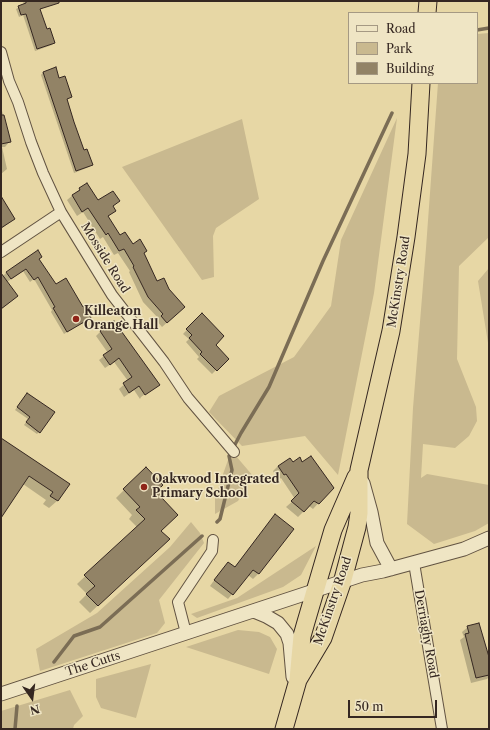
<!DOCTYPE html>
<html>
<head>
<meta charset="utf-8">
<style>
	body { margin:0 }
	#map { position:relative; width:490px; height:730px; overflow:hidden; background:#e7d7a5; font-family:"Libre Caslon Text",serif }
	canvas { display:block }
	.frame { position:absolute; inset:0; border:2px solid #352721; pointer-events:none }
	.legend { position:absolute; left:348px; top:12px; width:130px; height:72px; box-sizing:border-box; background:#efe5c4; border:1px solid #a59983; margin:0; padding:5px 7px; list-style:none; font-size:12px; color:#352721 }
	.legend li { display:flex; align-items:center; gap:8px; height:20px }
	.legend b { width:20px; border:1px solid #a59983 }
	.north { position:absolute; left:12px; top:678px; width:40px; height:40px; -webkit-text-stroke:3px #efe5c4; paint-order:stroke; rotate:166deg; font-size:11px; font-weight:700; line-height:16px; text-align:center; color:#352721 }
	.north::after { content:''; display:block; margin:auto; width:14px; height:18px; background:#352721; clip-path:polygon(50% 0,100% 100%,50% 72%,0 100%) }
	.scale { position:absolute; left:348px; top:700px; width:89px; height:18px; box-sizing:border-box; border:2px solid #352721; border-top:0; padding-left:5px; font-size:12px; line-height:14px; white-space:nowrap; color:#352721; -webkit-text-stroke:3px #efe5c4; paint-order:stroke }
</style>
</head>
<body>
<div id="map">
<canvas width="490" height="730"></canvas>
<div class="frame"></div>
<ul class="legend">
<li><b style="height:5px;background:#efe5c4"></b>Road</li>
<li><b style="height:11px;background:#c9b98f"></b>Park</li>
<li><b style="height:11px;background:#928366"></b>Building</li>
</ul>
<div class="north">N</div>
<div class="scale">50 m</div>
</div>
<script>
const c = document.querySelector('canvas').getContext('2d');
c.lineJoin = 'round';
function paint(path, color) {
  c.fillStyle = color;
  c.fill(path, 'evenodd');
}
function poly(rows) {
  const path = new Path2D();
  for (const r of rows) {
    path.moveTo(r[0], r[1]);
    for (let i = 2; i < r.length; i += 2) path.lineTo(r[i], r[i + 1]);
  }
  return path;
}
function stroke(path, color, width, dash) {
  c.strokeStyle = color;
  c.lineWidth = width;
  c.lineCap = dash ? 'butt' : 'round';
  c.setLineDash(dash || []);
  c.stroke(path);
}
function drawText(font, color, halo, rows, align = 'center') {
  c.font = font + ' "Libre Caslon Text",serif';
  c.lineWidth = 3;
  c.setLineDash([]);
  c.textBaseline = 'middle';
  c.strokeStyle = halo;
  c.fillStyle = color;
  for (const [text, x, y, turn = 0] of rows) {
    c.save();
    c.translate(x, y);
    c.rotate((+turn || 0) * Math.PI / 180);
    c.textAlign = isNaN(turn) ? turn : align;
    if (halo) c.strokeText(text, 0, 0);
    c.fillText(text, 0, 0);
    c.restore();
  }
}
paint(poly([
	[489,33,489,237,459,266,457,359,476,407,477,421,469,436,455,448,423,444,421,478,427,474,489,485,489,523,475,531,434,544,407,524,413,408,426,248,438,83,477,83,477,34],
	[397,118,374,293,338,475,305,436,242,446,209,412,219,396,294,357,331,306,341,240],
	[242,119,259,199,216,228,213,236,214,277,202,280,122,167],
	[489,268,489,349,478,281],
	[236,456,253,476,238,501,215,514,215,497,228,460],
	[191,522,200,533,204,543,159,600,165,623,157,633,40,671,36,649,97,613,170,547],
	[316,546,301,575,283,587,197,618,191,614,237,598],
	[238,630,259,632,270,637,277,649,269,674,186,647],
	[151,664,136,718,101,708,96,697,96,679],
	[70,690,83,716,74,725,73,729,1,729,1,711]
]), '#c9b98f');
paint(poly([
	[23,1,45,1,47,6,39,10,46,30,54,43,52,45,35,51,23,15,19,17,16,9,24,5],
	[43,72,59,79,71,97,67,100,83,152,91,165,89,167,74,173,41,75],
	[1,107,10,141,5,147,2,147,7,169,1,174],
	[80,189,97,202,118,201,113,207,115,211,108,217,120,237,143,254,157,282,179,312,162,327,157,321,159,319,143,302,129,272,130,271,118,253,114,255,103,237,100,239,83,212,77,216,67,200],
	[1,198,14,219,1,229],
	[37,251,38,260,56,286,82,308,90,318,64,334,51,312,52,310,34,279,30,282,23,271,7,282,13,300,1,309,1,278,6,273],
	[202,314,214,345,227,359,212,374,197,359,199,357,186,342,189,339,183,334],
	[101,331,158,385,141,397,140,399,134,390,124,397,119,389,128,381,114,362,105,368,99,360,108,353,96,336],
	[25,396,39,432,37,434,24,425,28,419,15,410],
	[1,439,68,484,57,501,49,508,43,504,46,500,23,484,1,517],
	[293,463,302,463,332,488,313,509,309,506,298,517,286,507,295,499,281,478,278,480,273,471,278,466],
	[146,468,159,497,160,547,90,613,79,602,87,594,77,584,137,527,129,519,132,515,116,498],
	[270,521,293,529,258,574,253,579,248,575,228,599,210,586,223,568,234,568],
	[468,627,489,662,489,677,487,679,471,683,460,640,464,637,462,632]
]), '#0003');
stroke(poly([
	[477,30,489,28],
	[217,522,220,519,232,470,229,456,241,433,269,387,323,261,392,113],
	[54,662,74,636,100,627,202,536],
	[15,729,17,706]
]), '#7b6d55', 3.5);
const building = poly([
	[26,1,59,1,59,3,40,9,47,29,50,28,55,43,37,49,26,14,21,15,18,6,26,3,26,1],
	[56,67,59,78,65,76,72,97,67,99,74,122,84,150,87,149,93,165,76,171,43,72,56,67],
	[1,115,4,115,11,142,1,144,1,115],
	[87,183,98,200,113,191,120,201,113,206,116,211,108,216,120,235,125,232,133,244,140,239,147,251,144,253,157,281,164,278,169,289,185,307,167,323,161,316,163,314,148,297,133,267,134,266,124,249,119,251,108,233,106,235,88,208,82,212,72,195,80,190,79,188,87,183],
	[1,196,15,219,1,228,1,196],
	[38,250,42,257,39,259,56,284,66,278,83,307,84,306,91,318,67,332,53,308,55,307,38,277,34,280,26,269,11,279,6,272,38,250],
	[1,273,18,296,1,309,1,273],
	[202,313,224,336,216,345,229,359,217,371,200,354,202,352,189,338,192,335,186,329,202,313],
	[114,321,160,385,145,395,139,386,129,393,123,383,132,377,119,358,110,365,103,355,112,349,100,331,114,321],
	[27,393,55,412,40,433,26,422,30,417,17,407,27,393],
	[1,438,70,484,58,501,50,496,53,492,29,476,1,518,1,438],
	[311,456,334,488,319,504,314,501,304,512,291,501,299,493,286,474,284,475,278,466,290,458,293,462,300,457,302,462,311,456],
	[146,467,163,485,158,490,163,495,161,497,178,515,161,531,170,539,98,606,86,594,95,586,84,575,145,519,136,510,140,507,123,489,146,467],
	[275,514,294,529,259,574,253,570,233,595,214,580,228,562,235,567,275,514],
	[479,623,489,657,489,675,476,678,465,634,469,633,467,626,479,623]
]);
paint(building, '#928366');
stroke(building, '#352721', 1);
const minor = poly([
	[1,52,9,81,18,102,31,142,43,173,61,212,112,295,164,362,188,398,234,452],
	[1,252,61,212],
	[414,563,442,729],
	[186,633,178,602,212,551,213,540]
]);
const tertiary = poly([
	[363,483,371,512,377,543,391,569],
	[254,611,266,616,278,623,287,634,290,643,293,677],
	[1,694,362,575,383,571,464,549,489,538]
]);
const trunk = poly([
	[427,13,428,1],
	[298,680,323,638,342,583,357,527,359,513,359,470,391,331,406,237,417,154,421,83],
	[284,729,298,680,302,636,306,622,333,530,356,477]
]);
stroke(minor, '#625342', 12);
stroke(tertiary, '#625342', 15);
stroke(trunk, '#352721', 19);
stroke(minor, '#efe5c4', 10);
stroke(tertiary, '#efe5c4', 13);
stroke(trunk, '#e7d7a5', 17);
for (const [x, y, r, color] of [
	[76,319,4,"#8f2418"],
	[144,487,4,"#8f2418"]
]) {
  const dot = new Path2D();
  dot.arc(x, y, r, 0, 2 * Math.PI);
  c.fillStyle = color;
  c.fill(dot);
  stroke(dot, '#efe5c4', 1.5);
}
drawText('12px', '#352721', '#efe5c4', [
	["Mosside Road",105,258,58],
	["McKinstry Road",399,282,-81],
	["McKinstry Road",333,601,-71],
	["Derriaghy Road",426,634,80],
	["The Cutts",93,664,-18]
]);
drawText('bold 12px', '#352721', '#efe5c4', [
	["Killeaton",84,312],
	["Orange Hall",84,326],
	["Oakwood Integrated",152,480],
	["Primary School",152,494]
], 'left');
</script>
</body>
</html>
